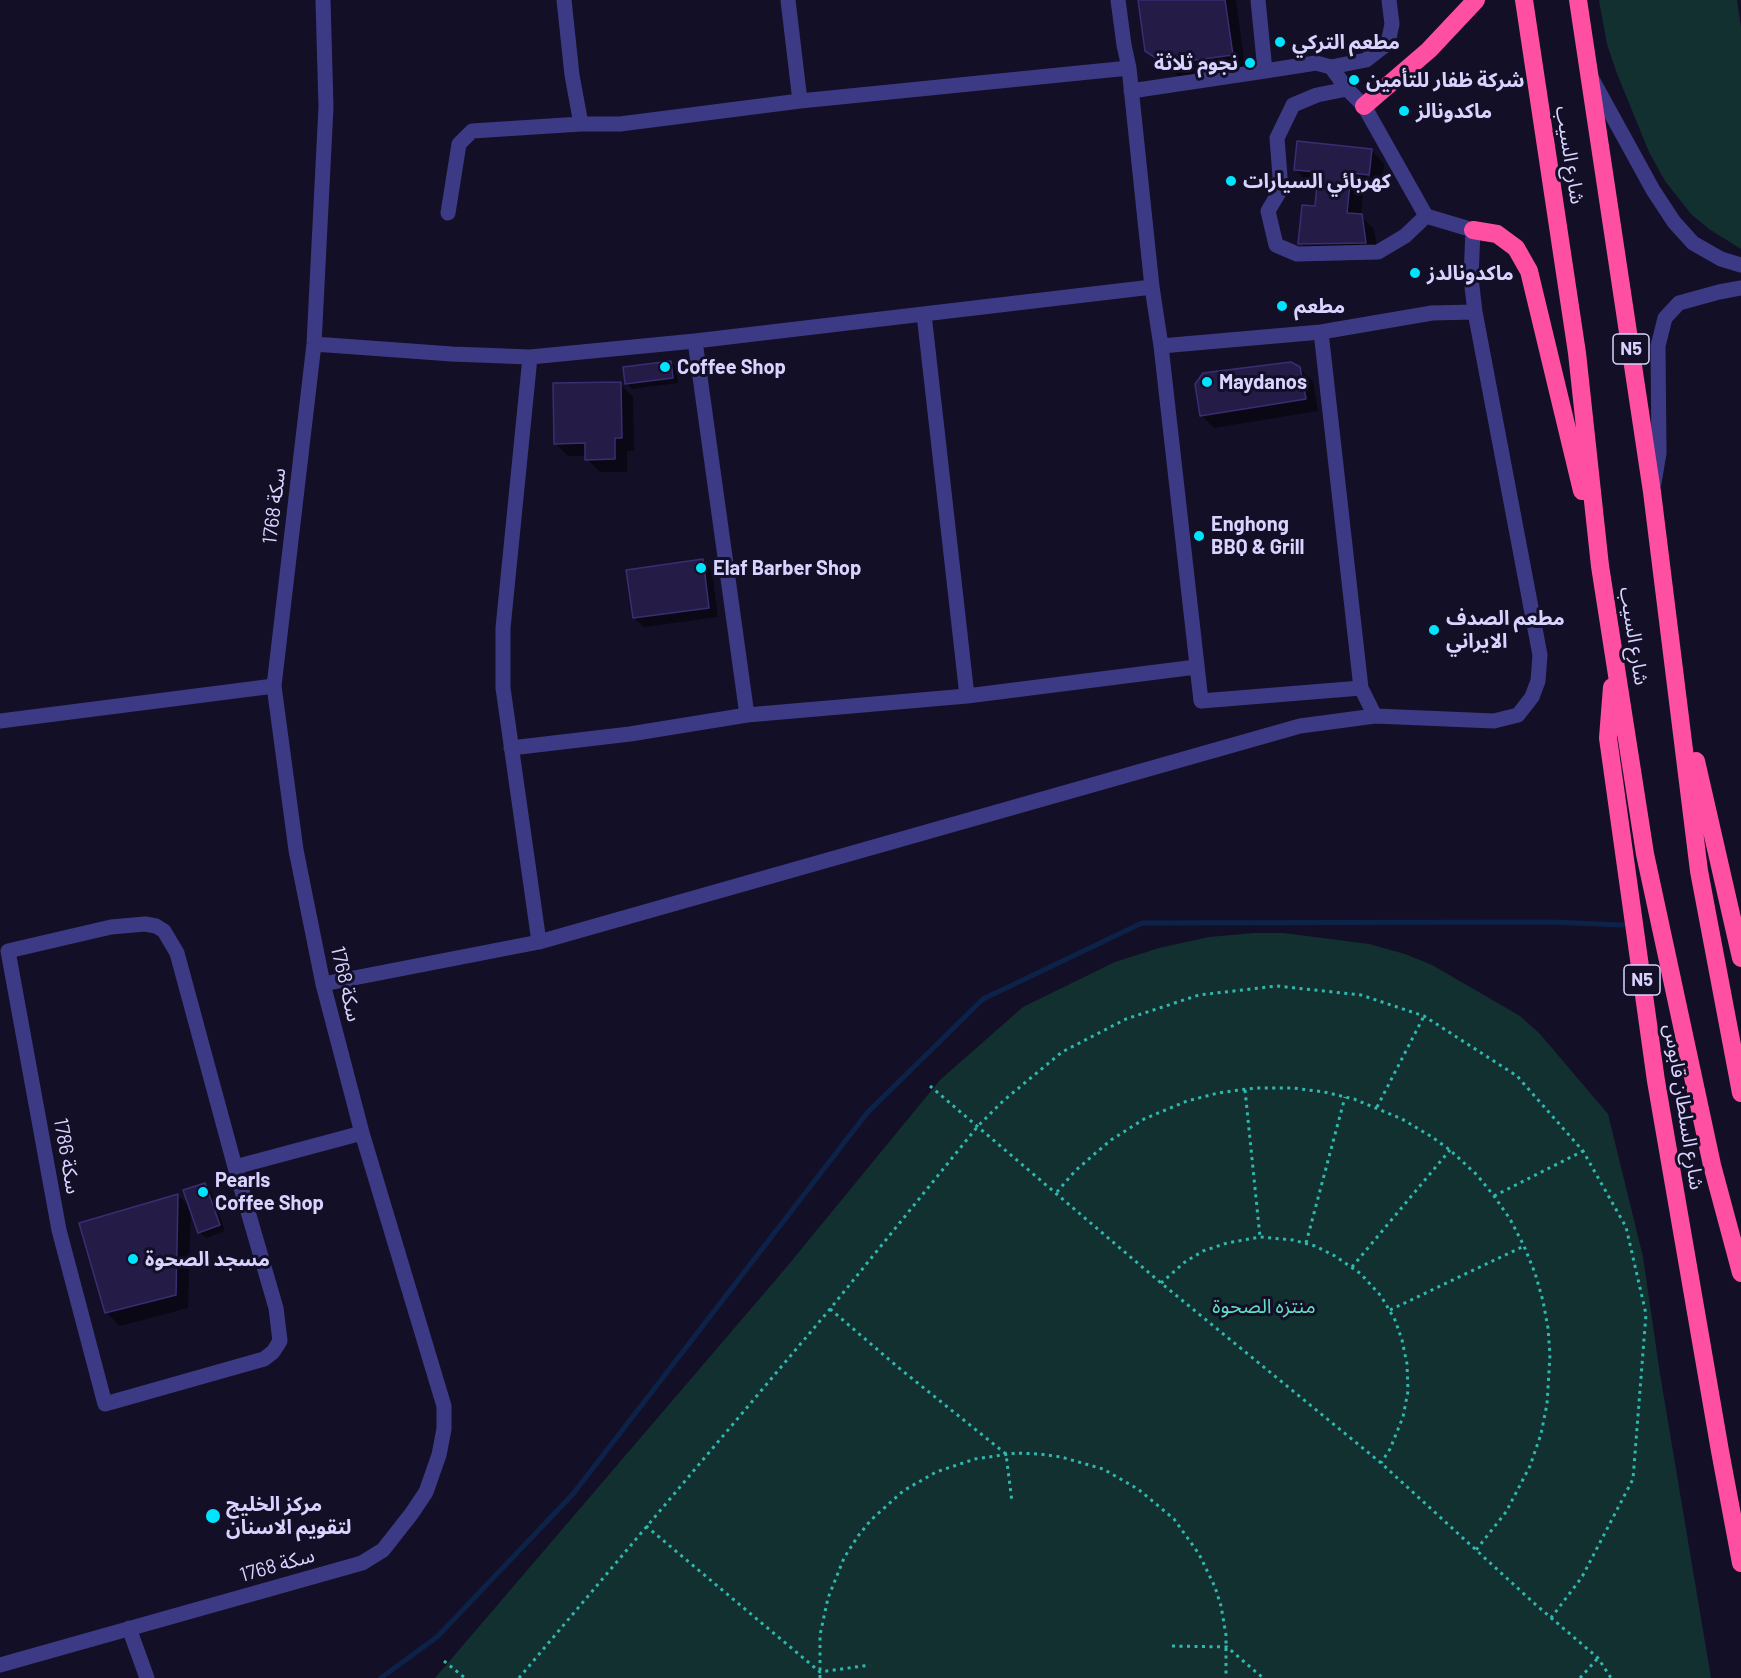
<!DOCTYPE html>
<html>
<head>
<meta charset="utf-8">
<style>
	body { margin:0 }
	canvas { display:block; background:#130f26 }
</style>
</head>
<body>
<canvas width="1741" height="1678"></canvas>
<script>
const c = document.querySelector('canvas').getContext('2d');
c.lineJoin = 'round';
function paint(path, color) {
  c.fillStyle = color;
  c.fill(path, 'evenodd');
}
function poly(rows) {
  const path = new Path2D();
  for (const r of rows) {
    path.moveTo(r[0], r[1]);
    for (let i = 2; i < r.length; i += 2) path.lineTo(r[i], r[i + 1]);
  }
  return path;
}
function stroke(path, color, width, dash) {
  c.strokeStyle = color;
  c.lineWidth = width;
  c.lineCap = dash ? 'butt' : 'round';
  c.setLineDash(dash || []);
  c.stroke(path);
}
function drawText(font, color, halo, rows, align = 'center') {
  c.font = font + ' Barlow,"Noto Sans Arabic",sans-serif';
  c.lineWidth = 6;
  c.setLineDash([]);
  c.textBaseline = 'middle';
  c.strokeStyle = halo;
  c.fillStyle = color;
  for (const [text, x, y, turn = 0] of rows) {
    c.save();
    c.translate(x, y);
    c.rotate((+turn || 0) * Math.PI / 180);
    c.textAlign = isNaN(turn) ? turn : align;
    if (halo) c.strokeText(text, 0, 0);
    c.fillText(text, 0, 0);
    c.restore();
  }
}
paint(poly([
	[1599,0,1737,0,1741,28,1741,249,1709,229,1691,214,1665,181,1649,152,1616,71,1607,44],
	[1254,933,1283,933,1369,944,1405,954,1432,965,1520,1016,1540,1034,1608,1114,1643,1257,1660,1374,1711,1678,435,1678,785,1269,940,1080,1023,1007,1115,962,1159,948,1209,937]
]), '#12302f');
paint(poly([
	[1140,0,1236,0,1245,67,1180,77,1159,64,1146,50],
	[1371,150,1384,164,1382,188,1364,186,1361,216,1374,229,1378,255,1313,256,1300,243,1316,208,1319,183,1308,182,1295,169],
	[1369,160,1372,160,1370,183,1367,183],
	[670,362,677,368,678,383,632,389,626,383],
	[1299,368,1313,381,1318,411,1214,428,1201,415],
	[620,384,633,397,634,451,627,451,627,472,600,472,587,459,587,456,568,456,555,443],
	[702,561,712,571,718,617,644,627,634,618],
	[205,1184,211,1191,225,1231,206,1238,199,1232],
	[178,1195,191,1208,188,1308,120,1326,107,1313,81,1224]
]), '#0007');
stroke(poly([
	[381,1678,437,1637,573,1494,867,1113,983,999,1142,923,1551,922,1623,925]
]), '#0c2248', 5);
const building = poly([
	[1138,0,1225,0,1233,55,1165,64,1145,51,1138,0],
	[1297,141,1372,149,1369,175,1351,173,1347,213,1362,214,1366,243,1298,244,1302,205,1315,206,1318,172,1294,170,1297,141],
	[671,361,673,378,625,384,623,367,671,361],
	[1291,362,1300,367,1306,399,1200,416,1195,384,1203,373,1291,362],
	[621,382,622,438,615,438,615,459,585,460,585,443,554,444,553,383,621,382],
	[703,559,709,608,633,618,626,570,703,559],
	[205,1183,220,1225,198,1233,183,1190,205,1183],
	[178,1194,176,1295,105,1313,79,1223,178,1194]
]);
paint(building, '#241b47');
stroke(building, '#3b2d73', 1.5);
stroke(poly([
	[930,1086,1161,1283,1381,1463,1535,1604,1598,1658,1611,1678],
	[1245,1090,1260,1237],
	[1377,1107,1424,1016],
	[1057,1192,1075,1171,1098,1151,1111,1140,1144,1119,1187,1101,1218,1093,1239,1090,1256,1088,1293,1088,1324,1092,1354,1099,1402,1119,1432,1137,1450,1150,1477,1175,1494,1196,1510,1219,1524,1246,1535,1273,1543,1301,1548,1328,1550,1355,1547,1404,1541,1434,1530,1466,1506,1512,1476,1550],
	[1494,1196,1583,1151],
	[1306,1243,1345,1097],
	[1352,1267,1450,1150],
	[1161,1283,1185,1262,1203,1251,1227,1243,1260,1237,1293,1240,1315,1246,1335,1256,1361,1274,1381,1296,1395,1320,1402,1340,1407,1364,1408,1391,1403,1417,1390,1449,1381,1463],
	[830,1309,899,1368,1006,1454,1012,1502],
	[1390,1310,1524,1246],
	[646,1526,820,1672,870,1665],
	[1172,1646,1227,1647,1263,1678],
	[444,1661,465,1678],
	[519,1678,830,1309,978,1126,1003,1101,1062,1052,1126,1019,1199,995,1277,986,1361,995,1424,1016,1517,1076,1583,1151,1626,1227,1646,1314,1633,1479,1582,1577,1551,1618],
	[820,1678,820,1635,828,1598,844,1558,858,1536,871,1520,903,1491,936,1472,975,1459,1016,1453,1039,1454,1061,1457,1103,1469,1138,1489,1174,1519,1199,1554,1215,1587,1221,1606,1226,1635,1226,1678],
	[1580,1678,1598,1658]
]), '#2fb8b0', 3, [3, 4.5]);
stroke(poly([
	[564,0,572,75,581,124,620,124,800,101,1129,68],
	[788,0,800,101],
	[1118,0,1124,45,1129,68,1152,287,1161,346,1201,701,1361,688],
	[1258,0,1265,71,1316,63,1331,67,1366,60,1388,43,1392,24,1389,0],
	[1331,67,1347,89,1364,106,1426,216,1473,230,1471,278,1475,312],
	[1592,79,1653,190,1674,222,1693,243,1721,259,1741,265],
	[1347,89,1317,95,1293,105,1277,138,1281,189,1268,211,1276,245,1297,254,1378,252,1405,236,1426,216],
	[1131,91,1265,71],
	[448,213,459,144,472,131,581,124],
	[924,314,967,696],
	[1321,332,1361,688,1375,716],
	[695,341,747,715],
	[314,344,452,354,530,357,695,341,1152,287],
	[530,357,503,628,503,688,539,942],
	[1654,483,1659,453,1658,346,1665,318,1679,303,1719,292,1741,288],
	[0,721,274,686],
	[511,748,630,734,747,715,967,696,1196,667],
	[145,924,156,926,164,931,177,953,235,1167,276,1308,280,1341,273,1352,264,1359,105,1404,59,1230,8,951,111,927,145,924],
	[323,984,539,942,1300,726,1375,716,1494,721,1518,715,1532,697,1538,681,1540,655,1475,312,1432,313,1321,332,1161,346],
	[235,1167,362,1133],
	[129,1628,147,1678],
	[0,1665,362,1563,383,1550,412,1513,426,1492,439,1455,444,1429,444,1406,362,1133,323,984,296,850,274,686,314,344,326,107,323,0]
]), '#3d3a85', 15);
stroke(poly([
	[1524,0,1577,353,1600,566,1645,854,1712,1165,1741,1273],
	[1578,0,1652,492,1699,871,1741,1093],
	[1364,106,1429,50,1476,0],
	[1473,230,1497,234,1516,248,1529,271,1582,491],
	[1612,687,1608,738,1656,1081,1720,1451,1741,1563],
	[1696,761,1741,958]
]), '#ff4fa3', 18);
for (const [x, y, r, color] of [
	[1280,42,6,"#00e5ff"],
	[1250,63,6,"#00e5ff"],
	[1354,80,6,"#00e5ff"],
	[1404,111,6,"#00e5ff"],
	[1231,181,6,"#00e5ff"],
	[1415,273,6,"#00e5ff"],
	[1282,306,6,"#00e5ff"],
	[665,367,6,"#00e5ff"],
	[1207,382,6,"#00e5ff"],
	[1199,536,6,"#00e5ff"],
	[701,568,6,"#00e5ff"],
	[1434,630,6,"#00e5ff"],
	[203,1192,6,"#00e5ff"],
	[133,1259,6,"#00e5ff"],
	[213,1516,8,"#00e5ff"]
]) {
  const dot = new Path2D();
  dot.arc(x, y, r, 0, 2 * Math.PI);
  c.fillStyle = color;
  c.fill(dot);
  stroke(dot, '#130f26', 2);
}
for (const [x, y, w] of [
	[1631,349,36],
	[1642,980,36]
]) {
  const box = new Path2D();
  box.roundRect(x - w / 2, y - 15, w, 30, 4.5);
  c.fillStyle = '#130f26';
  c.fill(box);
  stroke(box, '#d9d4ff', 1.5);
}
drawText('bold 18px', '#d9d4ff', null, [
	["N5",1631,349],
	["N5",1642,980]
]);
drawText('bold 20px', '#d9d4ff', '#130f26', [
	["مطعم التركي",1292,42],
	["نجوم ثلاثة",1238,63,"right"],
	["شركة ظفار للتأمين",1366,80],
	["ماكدونالز",1416,111],
	["كهربائي السيارات",1243,181],
	["ماكدونالدز",1427,273],
	["مطعم",1294,306],
	["Coffee Shop",677,367],
	["Maydanos",1219,382],
	["Enghong",1211,524],
	["BBQ & Grill",1211,547],
	["Elaf Barber Shop",713,568],
	["مطعم الصدف",1446,618],
	["الايراني",1446,641],
	["Pearls",215,1180],
	["Coffee Shop",215,1203],
	["مسجد الصحوة",145,1259],
	["مركز الخليج",226,1504],
	["لتقويم الاسنان",226,1527]
], 'left');
drawText('20px', '#d9d4ff', '#130f26', [
	["شارع السيب",1570,155,81],
	["سكة 1768",274,506,-83],
	["شارع السيب",1634,636,81],
	["سكة 1768",346,984,77],
	["شارع السلطان قابوس",1684,1107,81],
	["سكة 1786",67,1156,80],
	["سكة 1768",277,1565,-16]
]);
drawText('20px', '#5fe0c0', '#130f26', [
	["منتزه الصحوة",1264,1306]
]);
</script>
</body>
</html>
